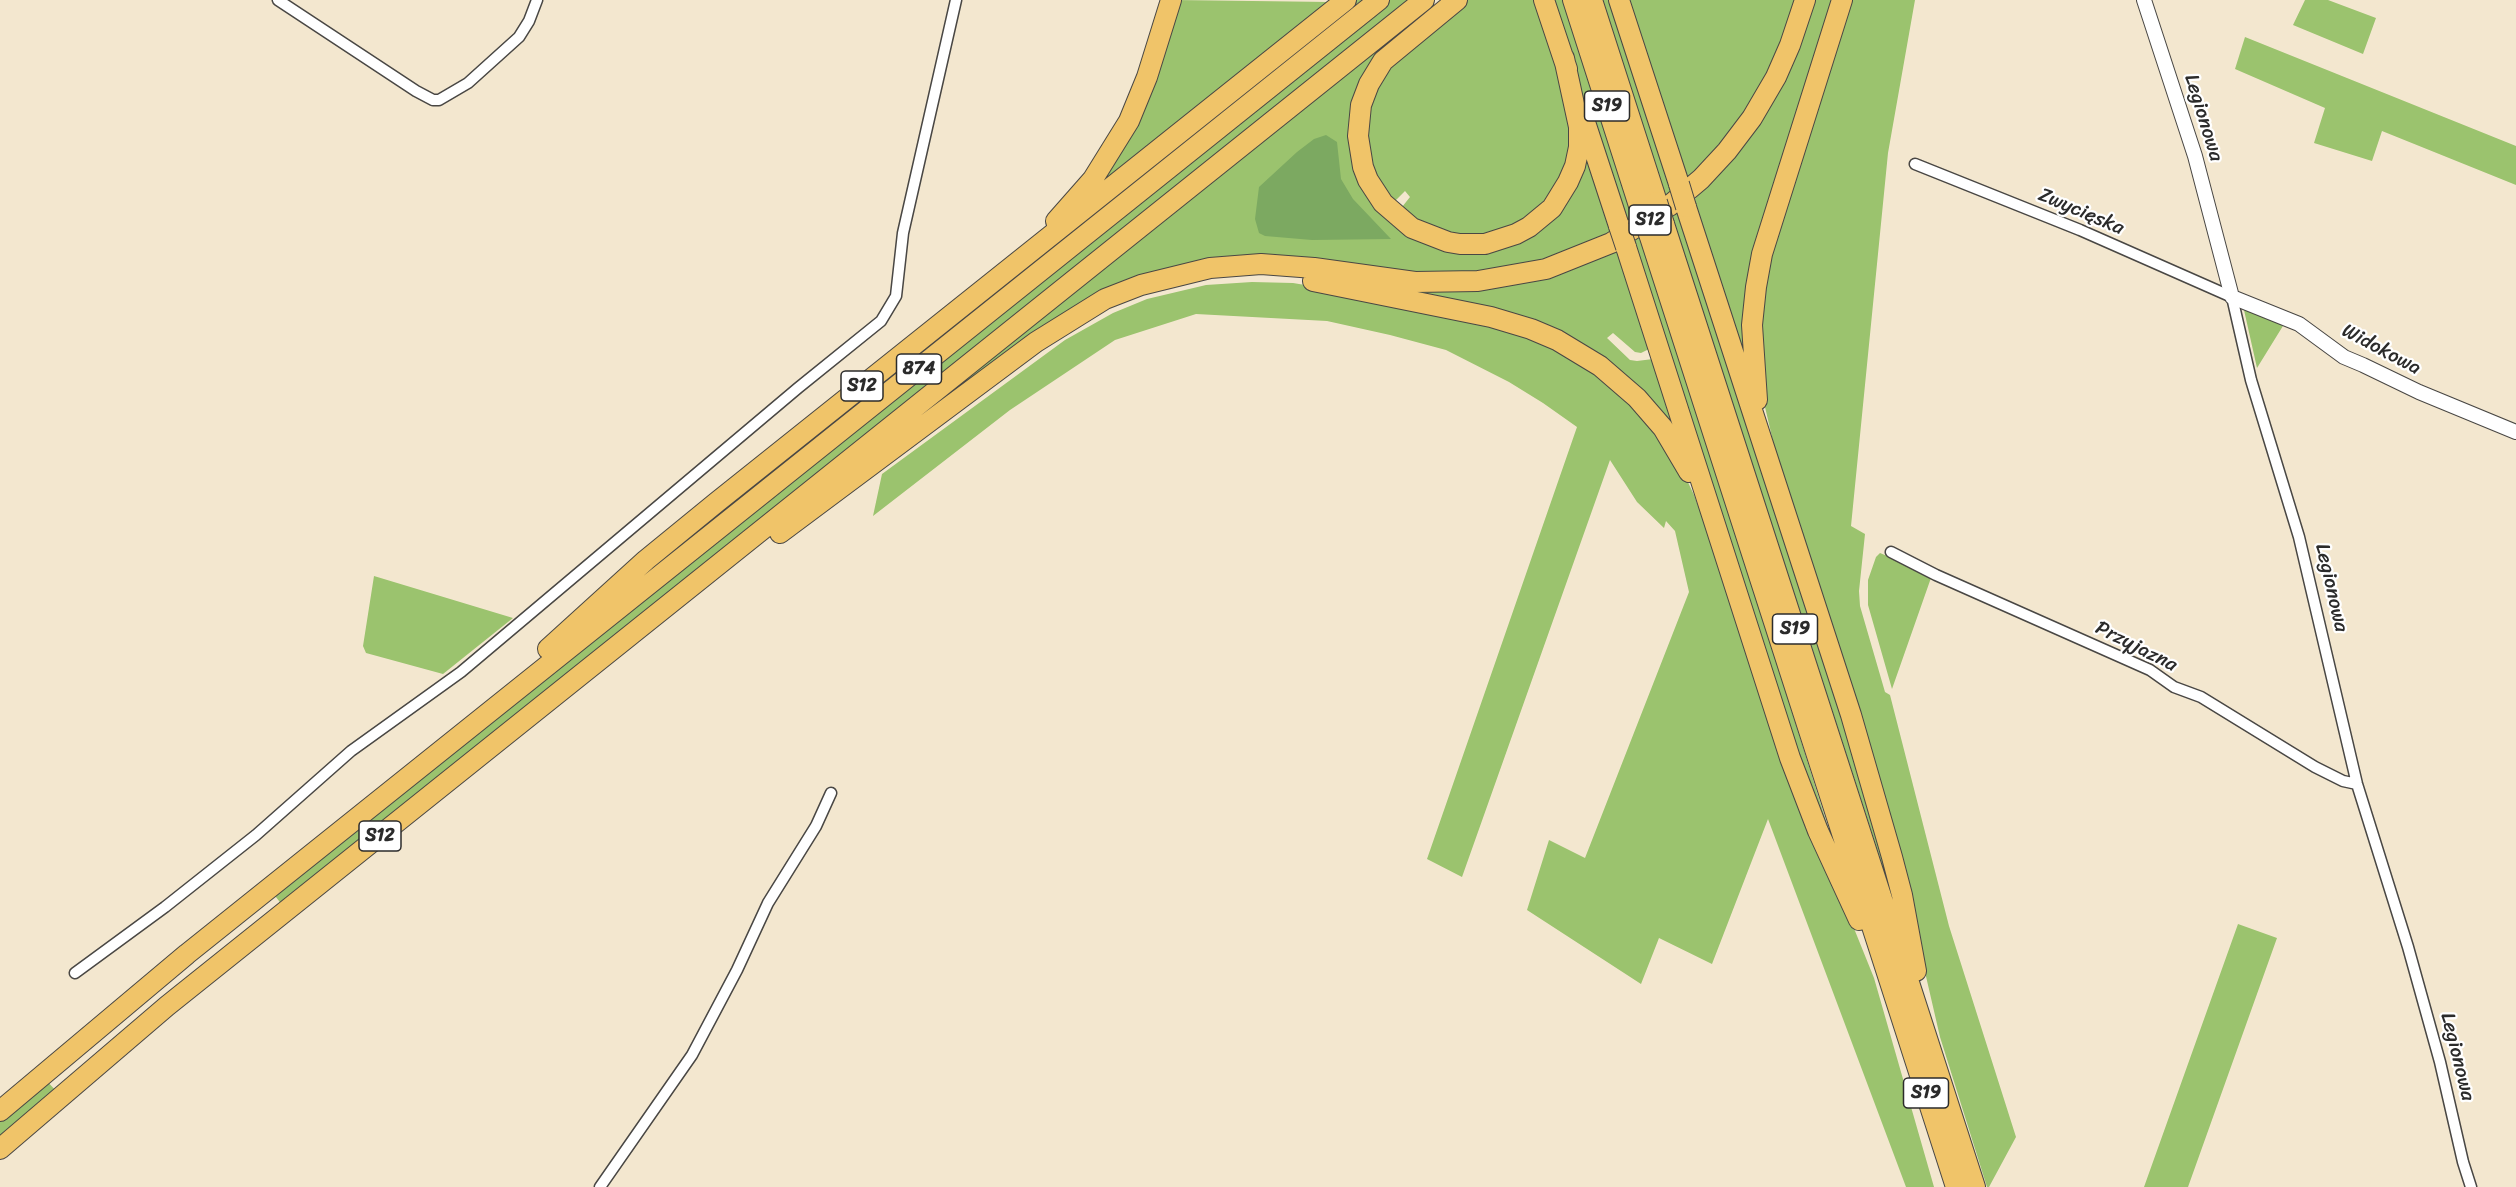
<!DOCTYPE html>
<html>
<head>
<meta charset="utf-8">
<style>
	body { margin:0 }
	canvas { display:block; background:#f3e7cf }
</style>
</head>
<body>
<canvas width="2516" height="1187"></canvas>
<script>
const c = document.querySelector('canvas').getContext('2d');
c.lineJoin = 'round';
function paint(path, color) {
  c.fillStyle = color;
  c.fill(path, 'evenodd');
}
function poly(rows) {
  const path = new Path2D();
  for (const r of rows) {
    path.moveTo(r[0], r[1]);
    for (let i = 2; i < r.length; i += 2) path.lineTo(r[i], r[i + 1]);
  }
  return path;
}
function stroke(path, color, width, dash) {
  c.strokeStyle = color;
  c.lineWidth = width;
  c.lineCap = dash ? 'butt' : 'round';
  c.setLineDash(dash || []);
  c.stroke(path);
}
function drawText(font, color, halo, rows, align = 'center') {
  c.font = font + ' Sriracha,sans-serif';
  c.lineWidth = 4.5;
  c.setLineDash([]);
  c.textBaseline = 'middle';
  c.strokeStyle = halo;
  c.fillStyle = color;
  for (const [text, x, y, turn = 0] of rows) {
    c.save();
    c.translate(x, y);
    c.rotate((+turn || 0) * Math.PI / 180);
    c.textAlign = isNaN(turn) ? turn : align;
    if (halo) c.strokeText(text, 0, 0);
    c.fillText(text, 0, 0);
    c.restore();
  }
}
paint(poly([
	[1175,0,1330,2,1080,206],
	[1352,0,1362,0,1299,48,1150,172,635,583,635,578],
	[1388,0,1416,0,282,905,273,893],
	[1442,0,1377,61,1360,173,1433,242,1528,233,1586,141,1614,234,1562,256,1473,275,1392,273,1159,273,854,469,1304,105],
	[1468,0,1535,0,1567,99,1573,123,1566,173,1539,210,1503,232,1467,238,1431,231,1402,207,1410,197,1405,191,1395,201,1391,201,1370,166,1366,127,1372,96,1394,61],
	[1551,0,1563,0,1733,524,1843,875,1807,793],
	[1602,0,1615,0,1879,826,1906,938],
	[1625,0,1798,0,1765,83,1717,153,1683,182],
	[1815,0,1838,0,1767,217,1750,374,1691,204,1777,94,1800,47],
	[1850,0,1915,0,1888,153,1851,526,1865,534,1859,591,1860,606,1885,692,1890,695,1949,926,2016,1137,1989,1187,1987,1187,1940,1037,1901,868,1780,471,1765,407,1760,353,1761,308,1769,259],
	[2305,0,2328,0,2376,18,2363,54,2293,25],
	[2245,37,2516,146,2516,185,2382,131,2372,161,2314,143,2325,108,2235,69],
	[1620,250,1649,349,1641,353,1635,352,1613,333,1607,338,1630,360,1637,361,1653,359,1685,451,1594,356,1378,287,1448,292,1502,287,1565,272],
	[1252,282,1293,283,1329,289,1483,321,1550,343,1619,388,1677,459,1694,495,1851,921,1874,978,1934,1187,1906,1187,1768,819,1712,964,1659,938,1641,984,1527,910,1549,840,1585,858,1689,592,1675,531,1666,521,1664,528,1637,502,1610,460,1462,877,1427,859,1577,427,1543,403,1509,382,1446,350,1390,335,1327,321,1196,314,1115,340,1010,410,873,516,882,474,1065,340,1113,313,1147,299,1206,285],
	[2244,310,2286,321,2257,368],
	[1880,553,1932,575,1892,689,1868,605,1868,580,1876,557],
	[374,576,513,618,443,674,366,653,363,646],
	[2238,924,2277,938,2188,1187,2144,1187],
	[46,1080,57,1092,0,1143,0,1121]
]), '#9bc36e');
paint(poly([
	[1326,135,1337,142,1341,179,1353,199,1391,239,1312,240,1265,236,1259,233,1255,219,1259,187,1297,152,1314,139]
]), '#7ca961');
const minor = poly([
	[278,0,416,91,433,100,439,100,468,83,519,37,529,21,537,0],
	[1915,164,2080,230,2232,297,2251,380,2299,537,2357,784,2408,947,2440,1062,2463,1162,2471,1187],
	[1891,552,1936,575,2150,670,2174,687,2201,697,2315,767,2343,781,2357,784],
	[75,973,165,907,256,835,351,751,461,672,798,388,881,321,896,296,903,233,956,0],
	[600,1187,692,1055,737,970,768,903,816,826,831,793]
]);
const tertiary = poly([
	[2144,0,2195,156,2232,297,2299,324,2344,357,2363,365,2419,392,2516,432]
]);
const motorway = poly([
	[1457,0,1383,61,1369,84,1361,105,1358,136,1363,167,1368,180,1383,203,1412,228,1448,242,1460,244,1485,244,1516,234,1529,227,1552,208,1568,182,1575,166,1579,147,1579,127,1564,58],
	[1544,0,1567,69],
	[1573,0,1641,212],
	[1592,0,1657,202],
	[1619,0,1679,184],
	[1584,119,1619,226],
	[1686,207,1851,715,1892,857,1902,895,1916,971],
	[1056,221,1093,179,1129,121,1147,77,1171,0],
	[1664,224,1975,1187],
	[1649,234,1956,1187],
	[1626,247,1790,758,1818,831,1859,920],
	[1313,281,1491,317,1531,329,1557,340,1600,366,1637,398,1663,428,1689,472],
	[1757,400,1752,325,1756,287,1762,254,1842,0],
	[780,533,1036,342,1105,299,1141,285,1210,268,1261,264,1314,268,1415,282,1478,281,1546,269,1611,243,1669,206,1701,179,1727,151,1752,118,1776,77,1790,45,1805,0],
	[548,649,646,560,717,502,1346,0],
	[0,1111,187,954,1379,0],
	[0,1149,167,1006,1424,0]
]);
stroke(minor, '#494744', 13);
stroke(tertiary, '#494744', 16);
stroke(motorway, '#494744', 22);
stroke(minor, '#fff', 10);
stroke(tertiary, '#fff', 14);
stroke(motorway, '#f0c469', 20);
const motorwayBridge = poly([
	[1679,184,1686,207],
	[1657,202,1664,224],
	[1641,212,1649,234],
	[1619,226,1626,247]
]);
stroke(motorwayBridge, '#494744', 22, []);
stroke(motorwayBridge, '#f0c469', 20);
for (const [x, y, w] of [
	[1607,106,45],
	[1650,220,42],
	[919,369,45],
	[862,386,42],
	[1795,629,45],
	[380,836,42],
	[1926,1093,45]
]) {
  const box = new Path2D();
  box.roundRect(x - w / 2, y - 15, w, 30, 4.5);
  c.fillStyle = '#fff';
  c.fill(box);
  stroke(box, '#2b2b2b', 1.5);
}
drawText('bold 18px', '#2b2b2b', null, [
	["S19",1607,106],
	["S12",1650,220],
	["874",919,369],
	["S12",862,386],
	["S19",1795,629],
	["S12",380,836],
	["S19",1926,1093]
]);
drawText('20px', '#2b2b2b', '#fff', [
	["Legionowa",2203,118,73],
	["Zwycięska",2081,212,23],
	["Widokowa",2381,350,28],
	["Legionowa",2331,588,77],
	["Przyjazna",2136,647,27],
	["Legionowa",2457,1057,76]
]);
</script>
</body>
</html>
